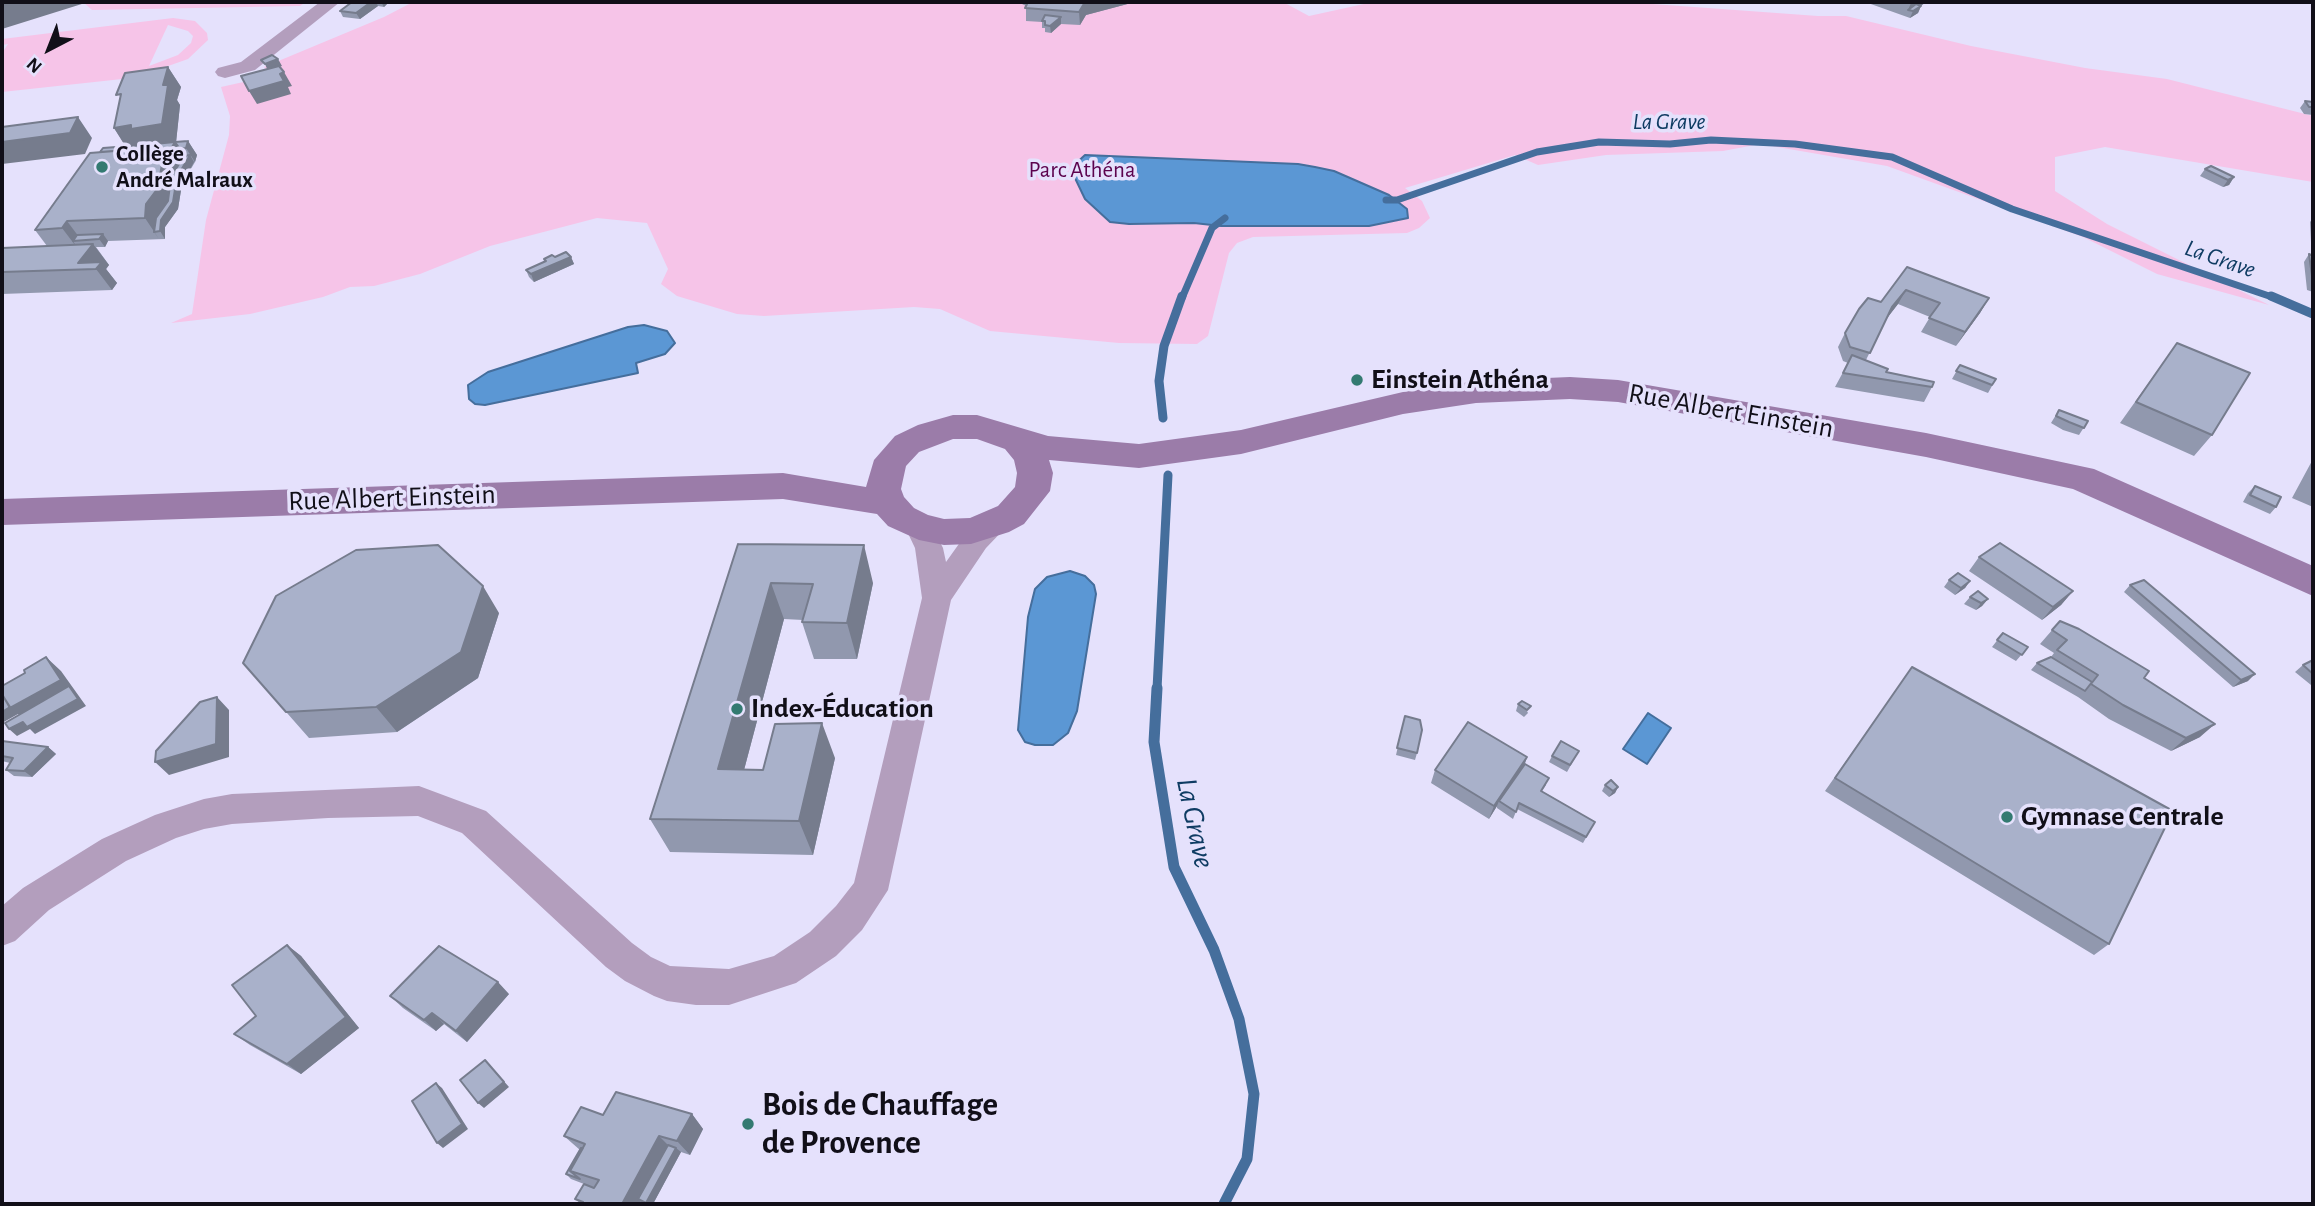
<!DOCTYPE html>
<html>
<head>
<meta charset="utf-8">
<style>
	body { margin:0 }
	#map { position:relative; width:2315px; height:1206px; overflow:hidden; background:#e5e1fc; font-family:"Alegreya Sans",sans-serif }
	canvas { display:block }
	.frame { position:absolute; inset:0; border:4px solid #110f18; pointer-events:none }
	.north { position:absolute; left:14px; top:14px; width:70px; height:70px; -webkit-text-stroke:5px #e5e1fc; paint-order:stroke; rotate:222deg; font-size:19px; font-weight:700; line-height:28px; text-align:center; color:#110f18 }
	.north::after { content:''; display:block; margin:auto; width:24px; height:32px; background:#110f18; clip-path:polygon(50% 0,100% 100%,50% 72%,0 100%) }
</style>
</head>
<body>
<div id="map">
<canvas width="2315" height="1206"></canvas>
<div class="frame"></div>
<div class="north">N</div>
</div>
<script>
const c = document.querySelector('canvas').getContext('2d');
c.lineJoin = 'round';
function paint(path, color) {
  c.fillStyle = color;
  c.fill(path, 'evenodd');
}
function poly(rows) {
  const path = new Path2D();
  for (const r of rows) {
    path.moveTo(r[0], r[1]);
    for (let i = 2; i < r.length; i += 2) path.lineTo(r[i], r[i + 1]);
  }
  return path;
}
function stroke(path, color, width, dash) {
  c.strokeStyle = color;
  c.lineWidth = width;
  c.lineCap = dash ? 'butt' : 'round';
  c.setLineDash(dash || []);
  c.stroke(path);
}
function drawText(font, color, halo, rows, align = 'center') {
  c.font = font + ' "Alegreya Sans",sans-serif';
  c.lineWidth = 7;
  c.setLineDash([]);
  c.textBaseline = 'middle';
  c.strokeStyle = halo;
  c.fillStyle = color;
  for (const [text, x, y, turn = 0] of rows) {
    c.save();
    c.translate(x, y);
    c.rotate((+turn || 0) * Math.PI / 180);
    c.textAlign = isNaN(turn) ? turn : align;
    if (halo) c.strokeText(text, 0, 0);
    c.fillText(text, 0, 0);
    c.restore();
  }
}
paint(poly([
	[83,2,306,2,300,6,92,10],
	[413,2,1283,2,1309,16,1373,2,1625,2,1818,16,1846,16,1971,46,2085,68,2167,79,2313,116,2313,182,2105,147,2055,157,2055,191,2107,224,2269,305,2157,274,2083,237,1887,166,1760,144,1723,151,1606,155,1538,165,1515,155,1405,188,1422,201,1430,218,1419,228,1407,233,1253,237,1237,243,1229,253,1208,336,1197,344,1119,343,990,331,940,309,914,307,764,316,737,314,677,296,661,284,668,269,647,223,597,218,490,246,420,274,374,286,350,287,323,297,250,314,171,323,192,314,206,220,229,135,230,116,221,87,248,81,269,71,264,67,384,17],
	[173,18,195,21,207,33,208,40,188,59,154,71,150,76,2,92,2,53,8,44,2,45,2,39],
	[168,25,188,31,193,36,191,43,178,55,149,66]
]), '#f6c4e8');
const water = poly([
	[1085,155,1298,164,1315,167,1334,171,1389,195,1407,209,1408,218,1369,226,1221,226,1194,223,1129,224,1110,222,1085,199,1074,176,1072,167,1085,155],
	[644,325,667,331,675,343,665,354,636,363,638,373,485,405,475,404,469,399,468,385,488,372,628,327,644,325],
	[1070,571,1085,576,1094,585,1096,594,1077,711,1068,733,1053,745,1035,745,1025,742,1018,730,1028,617,1035,589,1047,577,1070,571],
	[1648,713,1671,728,1647,764,1623,749,1648,713]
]);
paint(water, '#5b97d4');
stroke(water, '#456e9c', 2);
stroke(poly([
	[1386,200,1397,200,1537,152,1599,142,1670,144,1711,140,1795,144,1892,157,2012,209,2275,298],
	[1182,298,1212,228,1225,218]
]), '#456e9c', 7);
stroke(poly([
	[2271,296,2313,314],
	[1163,418,1159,381,1164,346,1182,296],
	[1157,689,1168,475]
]), '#456e9c', 9);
stroke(poly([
	[1157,688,1154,742,1174,867,1214,950,1239,1019,1254,1094,1247,1159,1224,1204]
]), '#456e9c', 11);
paint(poly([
	[320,2,340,2,255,70,225,78,218,76,215,72,218,68,241,62,320,2],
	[996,513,1006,516,1010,523,986,548,951,600,888,890,862,930,836,956,796,983,729,1005,696,1005,667,1001,654,996,625,981,606,967,462,833,418,816,328,818,232,824,204,829,176,838,126,861,49,910,15,941,2,946,2,906,23,888,102,839,155,815,204,799,232,794,419,786,486,811,632,943,651,957,670,966,729,969,774,956,810,932,836,906,854,883,922,598,915,548,905,527,909,520,919,517,929,520,943,548,946,562,966,534,986,516,996,513]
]), '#b39ebd');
paint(poly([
	[1570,377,1618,380,1926,433,2094,469,2313,566,2313,596,2073,489,1926,457,1618,402,1570,399,1476,403,1403,414,1241,454,1139,468,1049,460,1053,473,1050,491,1024,524,1009,532,971,544,944,545,919,540,888,526,877,514,783,499,2,525,2,499,783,473,866,487,874,460,895,436,918,425,953,415,977,415,1048,436,1139,444,1241,430,1403,392,1476,381,1570,377],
	[953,439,977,439,1005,449,1014,460,1017,473,1015,487,998,506,970,518,944,519,928,515,914,508,904,497,901,489,906,466,919,452,953,439]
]), '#9b7ca9');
paint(poly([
	[352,2,389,2,384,7,378,6,360,19,343,17,340,11],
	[1018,2,1135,2,1086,15,1080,25,1061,24,1051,33,1045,32,1045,28,1042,28,1042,22,1026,21,1026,6],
	[1869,2,1926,2,1921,6,1918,13,1910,18,1868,3],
	[168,67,181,87,177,100,180,105,176,142,188,141,197,155,195,162,182,184,178,209,165,227,165,239,108,241,105,247,96,247,109,265,106,269,117,283,112,290,2,294,2,248,47,246,35,230,100,152,126,146,114,128],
	[2305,101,2313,102,2313,115,2304,114,2300,108],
	[2205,169,2234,177,2229,185,2223,187,2200,176],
	[2313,218,2313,242,2311,242,2310,222],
	[2309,254,2313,256,2313,292,2307,290,2304,262],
	[555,257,571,257,574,264,534,282,529,277,526,270,545,261,544,259],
	[1907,267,1989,298,1980,313,1956,346,1921,332,1930,317,1898,304,1886,319,1866,360,1886,372,1932,387,1924,402,1835,387,1848,363,1843,361,1838,347,1845,333,1881,302],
	[2177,343,2212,435,2194,456,2120,423],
	[1960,365,1996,379,1988,393,1952,379],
	[2059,410,2088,421,2079,435,2063,430,2051,423],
	[2313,459,2313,507,2292,498],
	[2255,486,2276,507,2270,514,2243,502,2248,493],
	[738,544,873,583,857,659,814,659,802,622,803,620,784,619,744,770,763,770,835,758,813,855,670,852,650,819],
	[1979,557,2073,591,2061,605,2042,620,1969,571],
	[1949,580,1970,581,1965,588,1955,595,1944,587],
	[2130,585,2248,681,2233,687,2124,592],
	[1970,597,1988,599,1982,606,1976,610,1964,604],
	[499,613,478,678,397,732,309,738,243,663],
	[2060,621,2144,678,2200,737,2171,751,2109,719,2078,697,2031,670,2037,663,2051,657,2054,653,2040,644],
	[2003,633,2028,647,2016,661,1992,647],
	[2313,660,2313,684,2311,685,2295,672,2303,665],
	[1912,667,2109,944,2094,955,1825,791],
	[1522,701,1528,713,1524,717,1516,711,1518,704],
	[1405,716,1417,753,1415,760,1396,755],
	[2,741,48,747,56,754,32,777,14,776,6,770,10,763,2,761],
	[1579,751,1567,772,1549,762,1552,756],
	[1527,757,1525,764,1546,785,1542,791,1595,822,1583,843,1517,809,1513,819,1497,808,1497,806,1489,819,1431,783,1435,770],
	[1605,785,1618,787,1615,793,1609,797,1602,791],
	[287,945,301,956,359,1028,301,1074,250,1045,234,1034,256,1016],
	[509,994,467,1042,444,1024,436,1031,403,1008,390,996],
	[692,1114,703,1129,690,1155,681,1152,653,1204,581,1204,575,1199,584,1184,571,1179,566,1174,580,1150,564,1136,603,1115]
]), '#9198ae');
paint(poly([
	[2,2,84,2,85,3,2,29],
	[371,2,376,2,378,6,360,19,356,13],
	[381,2,389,2,384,7],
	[1085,2,1135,2,1086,15,1080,25,1079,12],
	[1913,2,1926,2,1913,11,1908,10,1911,3],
	[1921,6,1918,13,1910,18,1913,11],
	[1061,17,1061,24,1051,33,1050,26],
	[278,59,282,66,268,71,265,64],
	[168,67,181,87,177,100,180,105,176,143,187,160,190,155,194,162,182,184,178,209,165,227,165,239,160,231,154,232,159,239,145,218,127,149,114,128,131,125,163,85],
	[284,72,292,86,288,87,291,94,257,104,249,91],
	[78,117,92,138,85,154,2,164,2,142],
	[188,141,197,155,195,162,186,148],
	[2234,177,2229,185,2223,187,2228,180],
	[67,221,82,241,73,241,78,249,62,228],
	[103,234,108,241,105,247,99,239],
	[93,244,109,265,106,269,117,283,112,290,96,269,78,263],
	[571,257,574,264,534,282,531,274],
	[1906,290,1898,304,1885,321,1892,307],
	[1989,298,1980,313,1956,346,1965,332],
	[864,545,873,583,857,659,847,623],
	[1970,581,1965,588,1955,595,1961,588],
	[771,583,784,619,735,804,718,769],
	[483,586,499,613,478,678,397,732,376,707],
	[2073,591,2061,605,2042,620,2053,607],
	[1988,599,1982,606,1976,610,1981,603],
	[46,657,61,671,86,706,35,734,30,729,17,736,9,729,23,722,26,721,18,714,2,723,2,712],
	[2255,674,2248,681,2233,687,2241,680],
	[217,697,229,710,229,757,169,775,155,762],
	[822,723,835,758,813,855,799,821],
	[2215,724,2200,737,2171,751,2186,738],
	[48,747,56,754,32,777,24,771],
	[1527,757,1522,770,1499,801,1497,806,1489,819,1494,806],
	[1618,787,1615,793,1609,797,1613,791],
	[287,945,301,956,359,1028,301,1074,287,1064],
	[498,982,509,994,467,1042,456,1031],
	[432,1013,444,1024,436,1031,424,1020],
	[485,1060,509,1087,484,1108,478,1103],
	[436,1083,442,1088,468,1129,443,1148,437,1143],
	[692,1114,703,1129,690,1155,677,1141],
	[659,1136,672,1149,638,1199,643,1204,622,1204],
	[676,1148,681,1152,653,1204,647,1204,646,1203]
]), '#767c8d');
const building = poly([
	[352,2,371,2,356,13,340,11,352,2],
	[1028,2,1085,2,1079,12,1025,8,1028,2],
	[1916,4,1921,6,1913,11,1908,10,1916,4],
	[1045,15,1061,17,1050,26,1045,25,1045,21,1042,21,1045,15],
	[272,55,278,59,265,64,261,60,272,55],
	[279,66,284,72,280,74,284,81,249,91,241,76,279,66],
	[168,67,163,85,168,85,162,124,131,129,131,125,114,128,121,94,116,95,125,73,168,67],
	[2305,101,2313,102,2313,107,2309,107,2305,101],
	[78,117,70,133,2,142,2,127,78,117],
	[188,141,186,148,180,149,175,142,188,141],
	[175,142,162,164,158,188,146,204,145,218,67,221,62,228,35,230,90,153,140,149,143,145,175,142],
	[143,145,140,149,100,152,103,148,143,145],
	[190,155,177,177,173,202,161,220,160,231,154,232,156,218,168,201,171,177,184,156,190,155],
	[2211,166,2234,177,2228,180,2205,169,2211,166],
	[103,234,99,239,73,241,77,235,103,234],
	[93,244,78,263,102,262,96,269,2,272,2,248,93,244],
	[566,252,571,257,531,274,526,270,546,261,544,259,552,255,555,257,566,252],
	[2309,254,2313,256,2313,283,2309,254],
	[1907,267,1989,298,1965,332,1929,318,1940,303,1906,290,1892,307,1870,353,1850,347,1845,333,1859,309,1868,298,1881,302,1907,267],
	[2177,343,2250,373,2212,435,2136,402,2177,343],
	[1852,355,1888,369,1886,372,1934,382,1932,387,1843,373,1852,355],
	[1960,365,1996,379,1992,385,1956,371,1960,365],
	[2059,410,2088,421,2084,428,2069,422,2056,416,2059,410],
	[2255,486,2281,497,2276,507,2250,495,2255,486],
	[2000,543,2073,591,2053,607,1979,557,2000,543],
	[738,544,864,545,847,623,802,622,813,584,771,583,718,769,763,770,775,724,822,723,799,821,650,819,738,544],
	[438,545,483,586,461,652,376,707,286,712,243,663,276,596,356,550,438,545],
	[1958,573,1970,581,1961,588,1949,580,1958,573],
	[2144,580,2255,674,2241,680,2130,585,2144,580],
	[1978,591,1988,599,1981,603,1970,597,1978,591],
	[2060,621,2079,629,2149,671,2144,678,2215,724,2186,738,2123,705,2091,684,2098,675,2057,650,2067,640,2052,630,2060,621],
	[2003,633,2028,647,2022,655,1997,640,2003,633],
	[46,657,61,680,10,708,2,694,2,686,25,673,24,670,46,657],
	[2051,657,2092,682,2085,691,2037,663,2051,657],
	[2313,660,2313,674,2303,665,2313,660],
	[1912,667,2173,811,2109,944,1835,778,1912,667],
	[69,686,78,699,27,727,23,722,9,729,5,723,69,686],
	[2,696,3,696,10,707,2,712,2,696],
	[217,697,216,744,155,762,156,751,200,702,217,697],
	[1522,701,1531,706,1527,710,1518,704,1522,701],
	[1405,716,1420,720,1422,730,1417,753,1397,748,1405,716],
	[1468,722,1527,757,1494,806,1435,770,1468,722],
	[2,741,48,747,24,771,6,770,13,758,2,756,2,741],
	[1561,741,1579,751,1570,765,1552,756,1561,741],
	[1525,764,1549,778,1541,791,1595,822,1586,837,1519,803,1516,812,1499,801,1525,764],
	[1611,780,1618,787,1613,791,1605,785,1611,780],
	[287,945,346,1017,287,1064,234,1034,256,1016,232,985,287,945],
	[439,946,498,982,456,1031,432,1013,424,1020,390,996,439,946],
	[485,1060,504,1082,478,1103,460,1080,485,1060],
	[436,1083,462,1124,437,1143,412,1101,436,1083],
	[616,1092,692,1114,677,1141,659,1136,622,1204,582,1204,583,1202,575,1199,584,1184,594,1188,599,1180,570,1171,585,1144,564,1136,581,1107,603,1115,616,1092],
	[668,1145,676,1148,646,1203,638,1199,668,1145],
	[581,1148,583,1148,570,1171,580,1179,566,1174,581,1148]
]);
paint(building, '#a9b1ca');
stroke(building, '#767c8d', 2);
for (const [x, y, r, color] of [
	[102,167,7,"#337a71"],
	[1357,380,7,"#337a71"],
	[737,709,7,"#337a71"],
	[2007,817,7,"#337a71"],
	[748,1124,7,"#337a71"]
]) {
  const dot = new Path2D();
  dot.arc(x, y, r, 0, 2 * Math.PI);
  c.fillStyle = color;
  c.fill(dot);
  stroke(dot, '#e5e1fc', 2.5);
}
drawText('bold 23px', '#110f18', '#e5e1fc', [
	["Collège",116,154],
	["André Malraux",116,180]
], 'left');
drawText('23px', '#5c034e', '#e5e1fc', [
	["Parc Athéna",1082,170]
]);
drawText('italic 24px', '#0f3c63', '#e5e1fc', [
	["La Grave",1669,122],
	["La Grave",2220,259,19]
]);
drawText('bold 28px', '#110f18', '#e5e1fc', [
	["Einstein Athéna",1371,380],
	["Index-Éducation",751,709],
	["Gymnase Centrale",2021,817]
], 'left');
drawText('28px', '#110f18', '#e5e1fc', [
	["Rue Albert Einstein",1731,411,10],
	["Rue Albert Einstein",392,498,-2]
]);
drawText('italic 30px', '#0f3c63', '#e5e1fc', [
	["La Grave",1195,823,78]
]);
drawText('bold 33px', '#110f18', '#e5e1fc', [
	["Bois de Chauffage",762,1105],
	["de Provence",762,1143]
], 'left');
</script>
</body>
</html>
